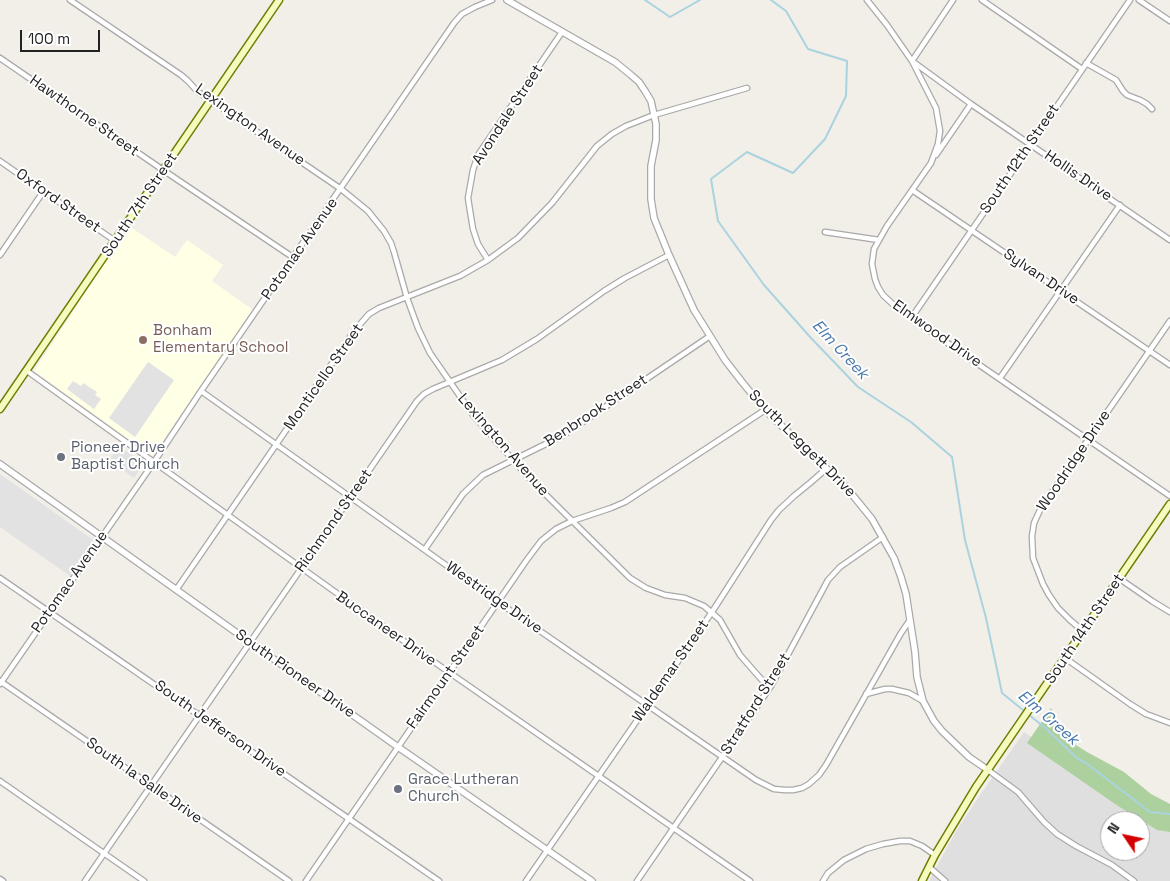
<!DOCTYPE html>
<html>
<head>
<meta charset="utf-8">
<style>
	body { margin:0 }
	#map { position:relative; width:1170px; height:881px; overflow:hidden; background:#f2efe9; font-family:"Space Grotesk",sans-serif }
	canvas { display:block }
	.north { position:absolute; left:1100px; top:811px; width:50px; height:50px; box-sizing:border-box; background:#fff; border:1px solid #a7a7a7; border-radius:50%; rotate:304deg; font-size:14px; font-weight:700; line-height:20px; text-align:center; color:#222 }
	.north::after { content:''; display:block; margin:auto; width:18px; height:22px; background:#d40000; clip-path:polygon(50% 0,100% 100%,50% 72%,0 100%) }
	.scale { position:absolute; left:20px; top:30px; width:80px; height:22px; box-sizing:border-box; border:2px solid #222; border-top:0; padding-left:6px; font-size:15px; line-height:18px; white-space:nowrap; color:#222; -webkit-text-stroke:4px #fff; paint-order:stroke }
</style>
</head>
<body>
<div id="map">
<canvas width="1170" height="881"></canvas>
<div class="north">N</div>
<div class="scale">100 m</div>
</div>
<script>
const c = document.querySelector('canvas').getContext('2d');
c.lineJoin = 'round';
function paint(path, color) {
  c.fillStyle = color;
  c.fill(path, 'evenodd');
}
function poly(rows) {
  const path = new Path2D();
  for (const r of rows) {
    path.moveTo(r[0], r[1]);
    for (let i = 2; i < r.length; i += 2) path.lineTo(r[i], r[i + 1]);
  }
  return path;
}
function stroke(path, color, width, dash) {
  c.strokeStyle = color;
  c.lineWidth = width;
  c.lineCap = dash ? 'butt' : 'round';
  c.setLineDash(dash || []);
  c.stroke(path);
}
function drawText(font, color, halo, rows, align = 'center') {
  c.font = font + ' "Space Grotesk",sans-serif';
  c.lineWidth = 4;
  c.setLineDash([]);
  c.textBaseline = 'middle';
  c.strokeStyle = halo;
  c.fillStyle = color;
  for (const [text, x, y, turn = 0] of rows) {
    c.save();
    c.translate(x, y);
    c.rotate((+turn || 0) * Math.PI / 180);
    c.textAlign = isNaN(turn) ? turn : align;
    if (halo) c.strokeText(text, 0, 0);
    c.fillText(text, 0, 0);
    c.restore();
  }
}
paint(poly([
	[1024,732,1123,804,1170,823,1170,881,929,881,955,833,978,798],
	[1110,821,1140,821,1140,851,1110,851]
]), '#e0dfdf');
paint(poly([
	[129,226,175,257,187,240,223,265,212,281,253,310,152,456,34,371]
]), '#ffffe5');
paint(poly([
	[1051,708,1068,740,1087,752,1124,772,1151,794,1170,804,1170,832,1157,830,1118,806,1027,743]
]), '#add19e');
paint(poly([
	[148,362,174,380,135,437,109,418],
	[73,381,81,386,83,383,97,392,95,395,101,399,94,409,67,389],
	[119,446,144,464,134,478,109,460],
	[0,474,96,542,70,576,0,527]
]), '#e2e2e2');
stroke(poly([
	[645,0,670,17,700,0],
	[771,0,786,11,808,49,847,61,846,96,825,139,793,173,747,152,711,179,718,221,764,285,811,338,858,387,911,422,952,457,965,540,986,618,1002,693,1044,727,1078,759,1086,763,1150,812,1170,814]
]), '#aad3df', 2);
const minor = poly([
	[70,0,181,75,188,81,197,91,341,189,368,211,384,231,391,243,394,252,407,298,418,328,430,353,473,415,529,478,630,578,646,588,665,595,685,598,704,606,720,620,740,655,754,671,762,680,771,686],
	[867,0,887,25,912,61,936,108,940,131,938,144,931,163,887,226,874,249,872,264,875,279,878,287,883,295,898,309,1170,496],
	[953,0,912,61,971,104,1170,240],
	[982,0,1082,69],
	[1139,0,1170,21],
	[0,58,163,170,294,258],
	[1086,63,1109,76,1116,80,1123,91,1127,95,1140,100,1147,104,1152,109],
	[936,155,971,104],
	[0,161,115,241],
	[912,190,1170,365],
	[825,232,879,240],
	[0,255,43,192],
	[488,260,478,244,473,229,471,217,468,198,473,170,478,155,562,32],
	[912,317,1130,0],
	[27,371,391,632,750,881],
	[1000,378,1120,205],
	[201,391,498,602,756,780,774,789,785,790,793,790,802,788,809,784,819,775,826,765,901,633,910,620],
	[425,549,463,494,483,475,562,436,710,336],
	[0,578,439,881],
	[1120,579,1152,601,1170,612],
	[176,590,355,330,369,314,379,308,460,276,488,260,518,238,552,203,597,146,612,134,626,126,654,115,747,88],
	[1083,631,1070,620,1058,608,1049,595,1043,584,1033,558,1032,536,1034,523,1040,510,1050,495,1170,321],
	[1065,658,1130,704,1146,714,1170,723],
	[0,681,289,881],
	[0,684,154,462,201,391,454,23,462,14,475,7,492,0],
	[866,694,885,689,892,689,909,693,923,701],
	[988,770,1018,792,1044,822,1057,834,1076,846,1112,865,1134,881],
	[0,781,144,881],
	[929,867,945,881],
	[0,879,3,881],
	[85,881,417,401,424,394,433,389,502,360,537,339,604,291,625,278,669,255],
	[306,881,526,561,541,541,556,529,572,521,611,508,625,502,765,410],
	[526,881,712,612,771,520,779,510,794,496,810,483,826,469],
	[637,881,771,686,828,580,840,567,883,537],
	[823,881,828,873,844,860,866,849,883,844,900,841,910,841,922,846,935,855]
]);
const tertiary = poly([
	[507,0,615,62,631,75,639,82,645,91,651,101,656,124,656,140,651,166,651,199,654,218,669,255,694,310,725,360,742,382,765,410,846,487,872,519,894,558,901,577,906,594,915,652,917,677,923,701,934,721,942,731,969,757,988,770],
	[0,464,251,643,398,747,592,881]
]);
const secondary = poly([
	[0,409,279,0],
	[922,881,935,855,976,787,1170,504]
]);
stroke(minor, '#a9a9a9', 7);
stroke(tertiary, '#a9a9a9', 8);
stroke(secondary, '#707d05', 9);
stroke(minor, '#fff', 4.5);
stroke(tertiary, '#fff', 5.5);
stroke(secondary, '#f7fabf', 6);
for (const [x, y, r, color] of [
	[143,340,5,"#8d6e63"],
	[61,457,5,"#6b7280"],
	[398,789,5,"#6b7280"]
]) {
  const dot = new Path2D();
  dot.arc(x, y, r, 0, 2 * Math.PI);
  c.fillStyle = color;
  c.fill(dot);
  stroke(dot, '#fff', 2);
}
drawText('15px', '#222', '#fff', [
	["Avondale Street",508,115,-57],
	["Hawthorne Street",84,116,35],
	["Lexington Avenue",250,125,35],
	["South 12th Street",1020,159,-56],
	["Hollis Drive",1078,176,34],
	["Oxford Street",58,201,35],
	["South 7th Street",140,205,-56],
	["Potomac Avenue",300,249,-55],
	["Sylvan Drive",1041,277,34],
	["Elmwood Drive",937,334,35],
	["Monticello Street",324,377,-55],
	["Benbrook Street",596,411,-33],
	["South Leggett Drive",802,444,45],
	["Lexington Avenue",503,445,49],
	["Woodridge Drive",1074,461,-56],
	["Richmond Street",334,521,-55],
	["Potomac Avenue",70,582,-55],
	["Westridge Drive",494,598,35],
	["Buccaneer Drive",386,629,35],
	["South 14th Street",1085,629,-56],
	["Waldemar Street",671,671,-55],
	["South Pioneer Drive",295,674,35],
	["Fairmount Street",446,677,-55],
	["Stratford Street",756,704,-58],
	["South Jefferson Drive",220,729,35],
	["South la Salle Drive",144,781,35]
]);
drawText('15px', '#785e54', '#fff', [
	["Bonham",153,331],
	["Elementary School",153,348]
], 'left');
drawText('15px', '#5b616d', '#fff', [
	["Pioneer Drive",71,448],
	["Baptist Church",71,465],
	["Grace Lutheran",408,780],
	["Church",408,797]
], 'left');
drawText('italic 16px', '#4a7aab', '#fff', [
	["Elm Creek",840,350,47],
	["Elm Creek",1048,718,41]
]);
</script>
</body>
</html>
